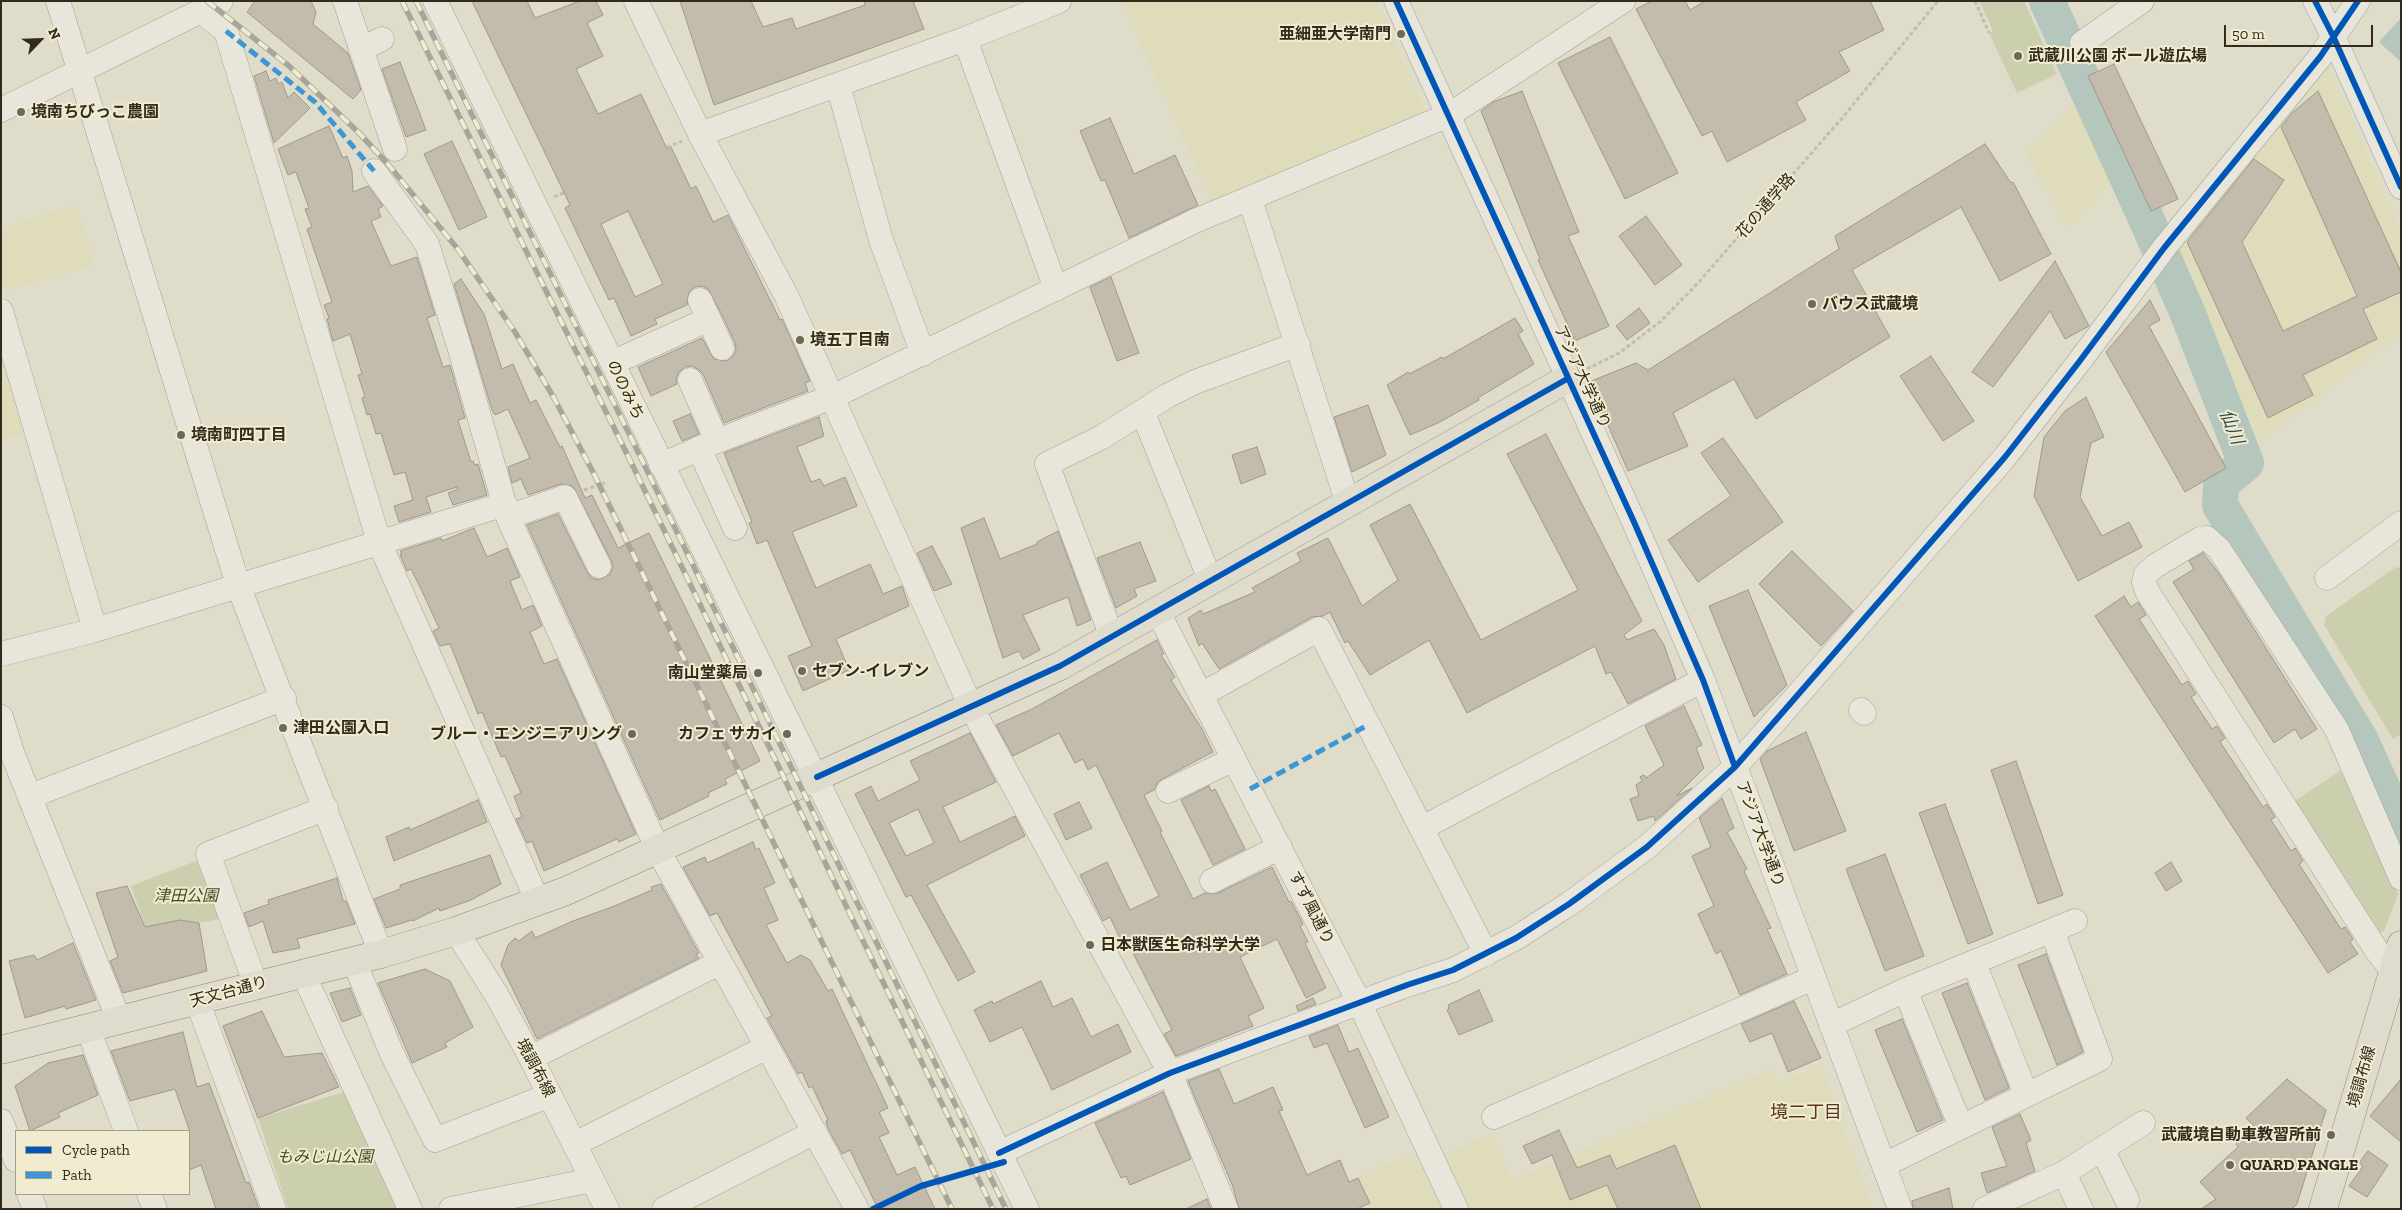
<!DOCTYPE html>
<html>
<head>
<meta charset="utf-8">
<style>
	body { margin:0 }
	#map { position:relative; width:2402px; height:1210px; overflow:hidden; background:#e0dcca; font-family:"Zilla Slab",serif }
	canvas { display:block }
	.frame { position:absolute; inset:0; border:2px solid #312a1d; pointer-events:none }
	.legend { position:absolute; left:15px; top:1130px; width:175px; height:65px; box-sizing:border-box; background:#f1ebd0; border:1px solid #a49e88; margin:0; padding:6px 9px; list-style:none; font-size:15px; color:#312a1d }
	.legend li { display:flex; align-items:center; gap:10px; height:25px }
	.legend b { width:25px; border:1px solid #a49e88 }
	.north { position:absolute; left:15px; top:15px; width:50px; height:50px; -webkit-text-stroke:4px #f1ebd0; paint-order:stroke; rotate:66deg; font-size:14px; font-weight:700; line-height:20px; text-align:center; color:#312a1d }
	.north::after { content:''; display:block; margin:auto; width:18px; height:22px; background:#312a1d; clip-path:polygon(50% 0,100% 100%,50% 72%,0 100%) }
	.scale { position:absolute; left:2224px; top:25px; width:149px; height:22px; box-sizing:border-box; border:2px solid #312a1d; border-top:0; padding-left:6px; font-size:15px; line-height:18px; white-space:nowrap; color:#312a1d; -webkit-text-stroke:4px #f1ebd0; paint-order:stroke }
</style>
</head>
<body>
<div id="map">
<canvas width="2402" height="1210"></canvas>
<div class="frame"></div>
<ul class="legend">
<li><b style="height:6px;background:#0057b8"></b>Cycle path</li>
<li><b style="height:6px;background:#3d96d5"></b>Path</li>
</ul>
<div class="north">N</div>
<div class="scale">50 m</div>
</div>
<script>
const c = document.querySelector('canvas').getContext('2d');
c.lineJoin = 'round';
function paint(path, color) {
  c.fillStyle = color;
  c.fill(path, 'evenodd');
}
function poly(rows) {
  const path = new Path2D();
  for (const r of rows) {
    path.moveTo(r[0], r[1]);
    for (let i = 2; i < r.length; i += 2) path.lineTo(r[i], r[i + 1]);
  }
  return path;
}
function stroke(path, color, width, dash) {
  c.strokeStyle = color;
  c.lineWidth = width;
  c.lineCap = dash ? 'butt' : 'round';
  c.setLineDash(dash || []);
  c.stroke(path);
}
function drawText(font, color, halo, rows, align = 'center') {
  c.font = font + ' "Zilla Slab","Noto Sans JP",serif';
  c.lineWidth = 4;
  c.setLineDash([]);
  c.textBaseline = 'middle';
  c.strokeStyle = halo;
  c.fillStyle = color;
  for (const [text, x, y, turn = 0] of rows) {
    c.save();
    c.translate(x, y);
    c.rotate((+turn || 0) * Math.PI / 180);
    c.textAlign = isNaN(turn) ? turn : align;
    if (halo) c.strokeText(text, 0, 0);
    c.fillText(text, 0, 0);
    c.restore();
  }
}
paint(poly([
	[1121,1,1377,1,1427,114,1212,201],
	[2325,59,2401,230,2401,333,2255,446,2171,254],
	[2081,97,2117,179,2068,229,2026,153],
	[76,205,94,264,6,291,1,276,1,229],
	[1,341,29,432,1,440],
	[1820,1066,1873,1209,1469,1209,1444,1155,1492,1133,1512,1180,1772,1069,1778,1083],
	[1414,1153,1442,1209,1373,1209,1359,1176]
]), '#dedcbb');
paint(poly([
	[1979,1,2024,1,2057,74,2017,93,1989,33,1993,31],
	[2396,567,2401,568,2401,734,2393,739,2324,625,2326,616],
	[2340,771,2358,800,2398,894,2384,931,2380,933,2292,803],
	[204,858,226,918,147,932,131,886],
	[351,1090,400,1209,288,1209,258,1118]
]), '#cbcfad');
paint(poly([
	[2401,18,2401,62,2379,42]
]), '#b5c6bd');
stroke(poly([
	[2047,1,2148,223,2188,314,2246,463,2221,484,2220,505,2361,741,2401,829]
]), '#b5c6bd', 36);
const building = poly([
	[255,1,311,1,316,12,313,24,348,53,361,90,353,99,247,12,255,1],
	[472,1,527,1,535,18,580,1,596,1,603,15,587,23,603,56,576,69,598,114,641,94,667,149,671,147,691,189,696,186,713,222,728,215,780,320,782,319,810,381,805,383,808,391,724,423,703,374,698,369,692,366,685,367,679,372,676,378,677,384,651,396,638,367,702,338,714,359,727,361,733,356,736,350,735,343,721,313,708,289,702,286,695,287,689,292,687,305,655,319,657,324,631,336,614,298,609,300,565,208,570,205,472,1],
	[628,211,663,284,635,297,601,224,628,211],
	[680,1,751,1,763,27,792,18,796,29,865,5,864,1,913,1,924,29,714,105,680,1],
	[1652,1,1685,1,1690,10,1705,1,1870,1,1884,30,1839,52,1850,71,1796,102,1806,120,1727,162,1712,131,1702,136,1636,9,1652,1],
	[1610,37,1678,173,1625,199,1558,63,1610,37],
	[400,62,426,130,406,137,382,69,400,62],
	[2114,64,2178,199,2151,211,2088,76,2114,64],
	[266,71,270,81,276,78,278,84,282,82,288,98,294,92,310,108,274,143,254,76,266,71],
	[1522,91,1579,232,1568,236,1609,326,1575,341,1538,260,1540,259,1481,111,1493,102,1522,91],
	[2318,91,2401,272,2401,292,2363,309,2377,339,2303,375,2313,395,2268,418,2187,242,2254,159,2284,180,2242,242,2283,331,2357,296,2281,127,2292,113,2318,91],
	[1110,118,1134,174,1175,155,1198,205,1129,238,1105,180,1101,181,1080,131,1110,118],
	[329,126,343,158,347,156,352,171,353,192,368,186,383,206,378,209,381,217,371,221,391,266,417,257,435,315,427,318,443,367,450,365,465,418,458,420,471,462,473,461,475,465,478,464,487,495,453,505,448,493,458,489,457,487,426,497,431,512,399,522,394,506,413,500,405,472,394,475,381,433,376,434,370,414,367,415,362,398,365,397,358,375,362,374,350,334,333,341,332,338,327,319,329,318,324,305,332,302,307,229,312,227,305,209,309,208,296,172,288,175,278,149,329,126],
	[452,141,487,217,459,230,424,154,452,141],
	[1985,144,2011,183,2013,182,2051,254,2000,281,1961,207,1852,270,1890,337,1756,419,1734,379,1673,413,1688,446,1628,471,1589,382,1636,363,1648,370,1839,249,1835,236,1985,144],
	[1646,216,1682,265,1655,285,1619,236,1646,216],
	[2055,261,2089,326,2065,339,2050,311,1993,387,1972,372,2055,261],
	[1111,277,1139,353,1117,361,1090,287,1111,277],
	[461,279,484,314,502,369,513,364,530,403,536,400,560,447,562,446,585,498,592,495,618,548,649,533,760,761,725,779,727,784,708,793,709,796,660,820,527,525,558,514,587,572,592,578,599,580,610,574,613,567,611,560,573,486,561,484,528,495,521,479,512,483,508,467,530,458,508,409,495,415,492,410,454,284,461,279],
	[2150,300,2160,320,2149,326,2226,468,2185,492,2106,352,2150,300],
	[1639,308,1650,323,1627,340,1616,326,1639,308],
	[1515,318,1523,331,1518,334,1534,364,1478,398,1479,400,1438,423,1410,435,1387,385,1408,372,1409,374,1442,357,1443,359,1515,318],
	[1931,356,1974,421,1943,441,1900,376,1931,356],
	[2086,397,2104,437,2091,443,2080,497,2102,536,2129,522,2142,547,2078,581,2034,496,2044,437,2065,411,2086,397],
	[1368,405,1386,455,1352,472,1334,417,1368,405],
	[690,414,699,434,682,441,673,421,690,414],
	[819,417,824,436,797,447,811,482,820,479,824,486,845,477,857,506,792,532,816,588,870,564,883,594,902,586,909,606,836,639,849,670,803,691,788,656,812,646,767,540,757,544,749,523,752,522,724,453,819,417],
	[1546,434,1642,621,1624,635,1627,640,1654,629,1664,645,1676,679,1628,704,1611,672,1606,674,1595,646,1467,713,1429,640,1370,675,1348,641,1345,643,1330,612,1323,616,1312,617,1219,669,1202,643,1199,646,1188,618,1201,610,1203,614,1255,592,1252,588,1301,561,1297,553,1328,538,1362,606,1398,580,1370,525,1410,504,1481,640,1578,590,1507,454,1546,434],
	[1723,438,1783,522,1698,582,1668,540,1731,496,1701,453,1723,438],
	[1257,447,1266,474,1241,484,1232,455,1257,447],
	[984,518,1000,559,1037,544,1037,542,1058,531,1091,620,1077,626,1068,597,1023,615,1040,650,1023,659,1019,651,1003,658,961,528,984,518],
	[474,528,487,557,507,548,520,577,510,581,522,610,533,605,542,626,530,632,544,664,557,659,636,834,619,842,617,839,544,871,532,841,527,843,516,819,522,817,514,796,521,793,505,756,501,757,482,712,478,714,450,644,440,646,433,631,439,628,421,589,411,569,407,571,400,555,402,555,400,551,441,538,442,541,474,528],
	[1140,542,1156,581,1134,589,1137,596,1116,608,1097,558,1140,542],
	[932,546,952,584,934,591,917,553,932,546],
	[1792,551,1853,611,1821,646,1759,584,1792,551],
	[2203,553,2218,572,2317,729,2301,739,2295,729,2274,743,2173,582,2194,569,2189,561,2203,553],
	[1748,590,1787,685,1754,717,1709,606,1748,590],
	[2124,596,2131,607,2138,602,2146,615,2139,619,2182,685,2188,681,2196,694,2191,697,2212,729,2217,726,2225,738,2220,742,2263,807,2267,804,2275,817,2271,820,2291,851,2295,848,2303,861,2299,864,2341,929,2345,927,2353,939,2350,942,2358,954,2328,973,2095,616,2124,596],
	[1157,640,1164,654,1161,655,1175,677,1171,680,1202,729,1213,752,1162,779,1157,783,1154,790,1144,795,1162,831,1160,832,1193,899,1205,893,1218,893,1272,867,1289,902,1291,901,1303,924,1300,926,1308,942,1305,943,1326,988,1306,998,1277,939,1240,957,1264,1008,1248,1016,1253,1026,1176,1056,1164,1034,1172,1030,1131,949,1126,951,1110,917,1103,921,1080,875,1107,862,1130,910,1159,896,1096,765,1088,770,1083,759,1075,763,1059,733,1013,756,996,725,1032,709,1157,640],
	[1684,706,1702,745,1696,748,1704,768,1676,796,1692,788,1655,821,1654,816,1638,821,1630,799,1639,796,1636,785,1642,781,1640,777,1644,775,1646,778,1664,765,1645,726,1684,706],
	[1806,732,1846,831,1794,851,1760,759,1767,751,1806,732],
	[970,733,996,782,943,807,960,842,1015,816,1025,836,927,885,975,972,958,981,911,895,906,897,855,794,871,786,878,801,920,780,910,761,970,733],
	[918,809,934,843,906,856,889,823,918,809],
	[2016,761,2063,895,2038,904,1991,770,2016,761],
	[1209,786,1211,791,1215,789,1245,849,1213,865,1181,800,1209,786],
	[1722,798,1734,828,1727,832,1747,869,1744,871,1771,928,1767,929,1787,974,1740,995,1721,951,1716,954,1698,914,1714,906,1692,856,1711,847,1699,818,1722,798],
	[478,800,487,822,394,861,386,837,409,827,410,830,478,800],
	[1079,802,1092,828,1066,840,1054,814,1079,802],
	[1945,804,1993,934,1968,944,1919,813,1945,804],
	[753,842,756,850,759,848,775,883,764,888,778,920,766,925,787,963,801,955,810,960,828,991,832,989,888,1108,879,1112,889,1133,879,1137,897,1175,915,1167,935,1209,878,1209,850,1150,842,1154,828,1128,826,1121,828,1120,812,1086,809,1088,802,1072,798,1074,767,1018,772,1016,717,913,710,916,683,867,705,857,707,863,753,842],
	[1885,854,1924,956,1885,971,1846,869,1885,854],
	[490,855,501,884,471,900,440,911,439,908,413,921,412,920,386,928,374,899,400,889,400,885,490,855],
	[2171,862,2182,881,2166,891,2155,873,2171,862],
	[337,878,343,901,346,901,355,924,297,939,300,948,273,953,263,921,249,927,244,913,269,904,268,900,337,878],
	[661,884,699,953,696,954,699,958,537,1039,501,965,508,945,515,938,519,941,532,931,535,938,573,921,612,907,652,890,651,887,661,884],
	[127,886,145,927,180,920,199,923,207,971,123,993,110,961,118,957,96,893,127,886],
	[73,943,96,1000,66,1009,65,1006,25,1018,9,961,34,955,37,960,73,943],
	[2046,954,2083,1052,2057,1065,2018,965,2046,954],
	[425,969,450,981,473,1027,445,1043,447,1047,412,1063,378,983,425,969],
	[1041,981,1053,1007,1072,998,1091,1037,1118,1024,1131,1052,1052,1090,1022,1027,990,1042,974,1010,992,1001,993,1004,1041,981],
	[1967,983,2009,1088,1985,1100,1942,993,1967,983],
	[350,988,361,1015,342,1022,330,993,350,988],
	[1479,990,1493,1021,1459,1035,1447,1010,1449,1009,1448,1005,1479,990],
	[1313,998,1316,1004,1298,1011,1296,1006,1313,998],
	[1794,1001,1821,1058,1788,1072,1772,1033,1750,1042,1741,1024,1794,1001],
	[262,1011,284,1057,322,1053,339,1087,258,1118,223,1026,262,1011],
	[1902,1019,1943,1120,1917,1132,1875,1030,1902,1019],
	[1338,1025,1349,1052,1358,1048,1389,1117,1365,1128,1327,1043,1314,1048,1309,1036,1338,1025],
	[183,1032,197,1087,209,1083,246,1183,249,1182,259,1209,216,1209,201,1165,189,1170,189,1129,175,1089,130,1101,111,1051,183,1032],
	[83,1055,98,1095,58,1113,60,1117,30,1131,15,1086,48,1063,83,1055],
	[1219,1069,1234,1104,1273,1087,1283,1110,1279,1111,1307,1175,1340,1160,1349,1182,1358,1178,1370,1203,1357,1209,1239,1209,1233,1187,1188,1081,1219,1069],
	[2287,1079,2326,1110,2297,1204,2292,1209,2201,1209,2216,1199,2200,1182,2238,1147,2236,1144,2254,1126,2246,1118,2287,1079],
	[2401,1079,2401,1142,2370,1116,2401,1079],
	[1163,1092,1191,1159,1130,1185,1126,1176,1121,1178,1095,1123,1163,1092],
	[2020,1114,2031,1140,2026,1143,2035,1171,1987,1193,1981,1173,2007,1166,1992,1127,2020,1114],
	[1559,1130,1577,1168,1610,1155,1616,1169,1675,1145,1701,1209,1618,1209,1607,1185,1570,1200,1552,1155,1532,1164,1523,1146,1559,1130],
	[2368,1151,2388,1165,2367,1197,2349,1186,2363,1166,2359,1163,2368,1151],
	[1949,1188,1953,1209,1913,1209,1912,1201,1949,1188],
	[1207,1199,1211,1209,1186,1209,1207,1199]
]);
paint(building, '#c3bbab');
stroke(building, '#9f988a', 1);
const minor = poly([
	[58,1,238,585,381,954],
	[345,1,395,149],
	[435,1,1027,1209],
	[636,1,700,134,786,295,971,707,1170,1073,1226,1209],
	[1396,1,1634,522,1703,680,1900,1209],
	[2315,1,2333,36,2401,187],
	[202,12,226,31,379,542,538,902],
	[965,39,1056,289],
	[2082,43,2142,1],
	[361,49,382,39],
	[838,85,881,240,923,354],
	[1,110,221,1],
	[700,134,965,39,1059,1],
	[374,171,427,244,459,346,508,517,658,850,857,1209],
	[1250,199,1348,504],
	[700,300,722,348],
	[1,311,95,630],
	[612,363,709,319],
	[690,380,717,441],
	[1143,413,1211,582],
	[699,448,735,528],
	[661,465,717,441,832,397,1195,221,1449,115,1623,1],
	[508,517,565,497,599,566],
	[2327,578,2401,523],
	[1158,612,1359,1002,1456,1209],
	[1112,637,1047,464,1102,437,1167,396,1195,382,1298,344],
	[1,654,95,630,505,504],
	[1201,695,1319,629,1486,954],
	[1861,710,1864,713],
	[1,717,13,755,119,1020],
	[1168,791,1234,759],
	[31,796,284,698],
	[1422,828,1703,680],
	[1212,881,1280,847],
	[456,931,496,994,531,1058,607,1209],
	[354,961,392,1054,435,1140,550,1095],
	[1974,963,2026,1094],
	[2393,971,2377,951,2147,591,2144,582,2146,574,2155,566,2200,539,2207,538,2219,549,2337,730,2401,878],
	[303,973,410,1209],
	[256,985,208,854,326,808],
	[1905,990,1961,1127],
	[197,1000,274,1209],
	[1831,1025,1905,990,2075,921],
	[88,1028,126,1131],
	[531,1058,719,963],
	[1494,1117,1813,978],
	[1,1121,16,1160],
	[575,1144,767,1047],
	[2102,1149,2127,1200],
	[999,1153,1170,1073,1407,985,1453,970,1516,938,1569,904,1647,847,1735,767,2005,457,2079,362,2164,248,2320,57,2358,1],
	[1884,1165,2100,1059,2052,931],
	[2064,1173,2081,1209],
	[29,1194,35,1209],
	[149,1194,155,1209],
	[451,1209,592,1180],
	[664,1209,815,1132],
	[1985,1209,2064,1173,2143,1123]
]);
const major = poly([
	[1,1050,381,954,456,931,566,891,1060,666,1567,379],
	[2323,1209,2401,945]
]);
stroke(minor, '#a5a093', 25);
stroke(major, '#8a867a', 29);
stroke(poly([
	[1975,1,1989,33],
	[554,197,682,141],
	[1587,369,1619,353,1660,322,1697,284,1843,117,1938,1],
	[584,490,605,483]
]), '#c1bdb2', 3, [4, 2.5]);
stroke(minor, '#e8e6db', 24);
stroke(major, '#dfdccd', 28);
const rail = poly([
	[207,1,289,66,358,132,387,163,457,248,515,332,554,398,594,474,952,1209],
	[402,1,630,460,993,1209],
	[416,1,640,456,1006,1209]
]);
stroke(rail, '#a8a59b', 5.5);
stroke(rail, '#f1ebd0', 4, [11]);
stroke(poly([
	[226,31,315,102,374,171],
	[1250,789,1368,725]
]), '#3d96d5', 5, [10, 5]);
stroke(poly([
	[1396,1,1634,522,1703,680,1735,767],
	[2315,1,2333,36,2401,187],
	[817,777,1060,666,1567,379],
	[999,1153,1170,1073,1407,985,1453,970,1516,938,1569,904,1647,847,1735,767,2005,457,2079,362,2164,248,2320,57,2358,1],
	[873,1209,921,1186,1004,1162]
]), '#0057b8', 6);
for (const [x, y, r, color] of [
	[1401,34,5,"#6e685a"],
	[2018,56,5,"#6e685a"],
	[21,112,5,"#6e685a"],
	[1812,304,5,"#6e685a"],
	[800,340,5,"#6e685a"],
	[181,435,5,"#6e685a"],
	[802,671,5,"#6e685a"],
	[758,673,5,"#6e685a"],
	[283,728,5,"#6e685a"],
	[632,734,5,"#6e685a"],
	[787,734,5,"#6e685a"],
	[1090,945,5,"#6e685a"],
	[2331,1135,5,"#6e685a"],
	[2230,1165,5,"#6e685a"]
]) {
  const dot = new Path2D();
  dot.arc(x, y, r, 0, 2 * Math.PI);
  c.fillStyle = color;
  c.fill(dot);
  stroke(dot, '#f1ebd0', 2);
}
drawText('bold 16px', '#312a1d', '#f1ebd0', [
	["亜細亜大学南門",1391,34,"right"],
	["武蔵川公園 ボール遊広場",2028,56],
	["境南ちびっこ農園",31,112],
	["バウス武蔵境",1822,304],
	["境五丁目南",810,340],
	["境南町四丁目",191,435],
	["セブン-イレブン",812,671],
	["南山堂薬局",748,673,"right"],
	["津田公園入口",293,728],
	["ブルー・エンジニアリング",622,734,"right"],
	["カフェ サカイ",777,734,"right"],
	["日本獣医生命科学大学",1100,945],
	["武蔵境自動車教習所前",2321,1135,"right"],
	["QUARD PANGLE",2240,1165]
], 'left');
drawText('16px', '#312a1d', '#f1ebd0', [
	["花の通学路",1766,206,-49],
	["アジア大学通り",1582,377,65],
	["ののみち",625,390,64],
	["アジア大学通り",1760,834,70],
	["すず風通り",1311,908,63],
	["天文台通り",229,992,-15],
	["境調布線",535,1068,62],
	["境調布線",2362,1077,-74]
]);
drawText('italic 16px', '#3e4c26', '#f1ebd0', [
	["津田公園",186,896],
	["もみじ山公園",325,1157]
]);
drawText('italic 18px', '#2e4e50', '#f1ebd0', [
	["仙川",2231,427,68]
]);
drawText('18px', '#5a3421', '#f1ebd0', [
	["境二丁目",1806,1113]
]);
</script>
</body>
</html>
